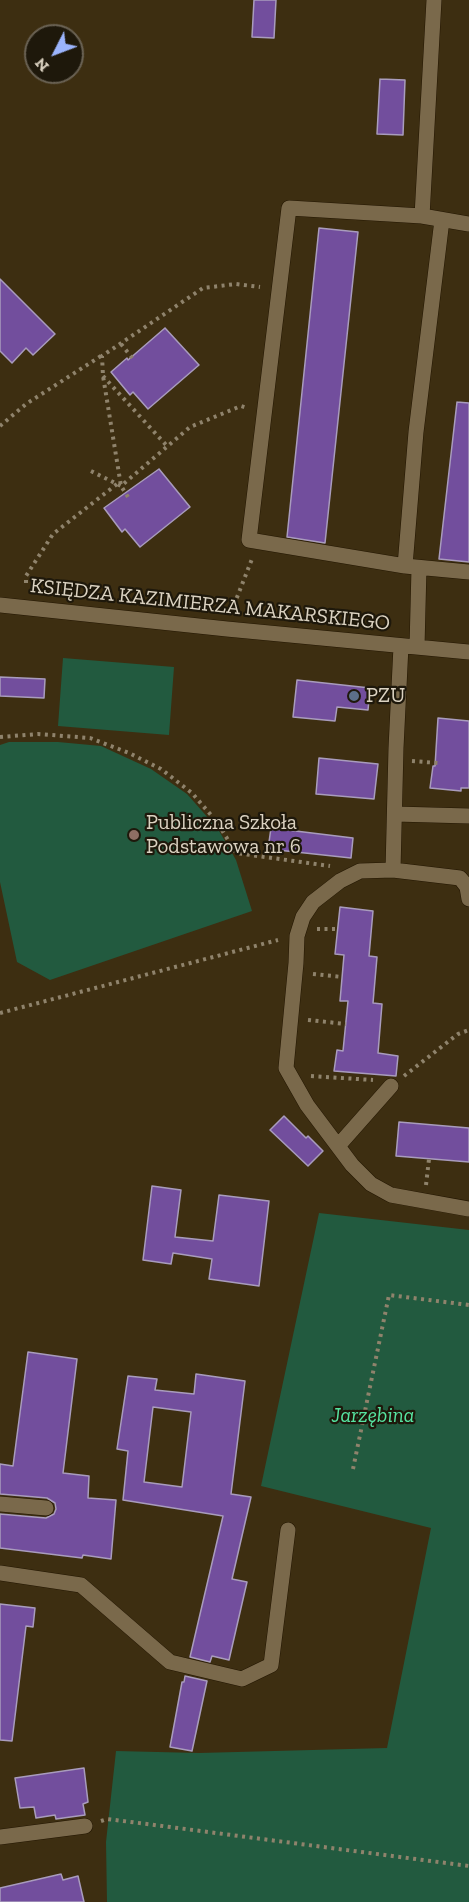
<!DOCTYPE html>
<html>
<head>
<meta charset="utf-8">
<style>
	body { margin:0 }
	#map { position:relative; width:469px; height:1902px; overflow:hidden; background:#3d2e11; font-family:"Zilla Slab",serif }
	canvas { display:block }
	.north { position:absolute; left:24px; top:24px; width:60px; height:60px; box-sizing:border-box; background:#1e180b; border:2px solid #6a6254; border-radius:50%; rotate:228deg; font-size:16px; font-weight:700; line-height:24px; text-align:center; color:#dbd2c1 }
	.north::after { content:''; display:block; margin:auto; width:21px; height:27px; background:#9bb4fd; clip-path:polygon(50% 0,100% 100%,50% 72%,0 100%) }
</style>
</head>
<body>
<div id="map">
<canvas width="469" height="1902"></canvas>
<div class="north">N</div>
</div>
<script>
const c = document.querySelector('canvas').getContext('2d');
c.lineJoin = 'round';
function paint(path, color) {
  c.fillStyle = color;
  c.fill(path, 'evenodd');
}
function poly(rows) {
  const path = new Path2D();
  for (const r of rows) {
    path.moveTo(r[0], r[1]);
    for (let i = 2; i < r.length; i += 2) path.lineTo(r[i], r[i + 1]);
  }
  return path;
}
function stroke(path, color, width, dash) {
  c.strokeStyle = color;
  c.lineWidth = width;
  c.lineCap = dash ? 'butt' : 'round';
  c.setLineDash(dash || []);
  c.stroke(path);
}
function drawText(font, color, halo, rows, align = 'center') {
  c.font = font + ' "Zilla Slab",serif';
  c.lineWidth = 4.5;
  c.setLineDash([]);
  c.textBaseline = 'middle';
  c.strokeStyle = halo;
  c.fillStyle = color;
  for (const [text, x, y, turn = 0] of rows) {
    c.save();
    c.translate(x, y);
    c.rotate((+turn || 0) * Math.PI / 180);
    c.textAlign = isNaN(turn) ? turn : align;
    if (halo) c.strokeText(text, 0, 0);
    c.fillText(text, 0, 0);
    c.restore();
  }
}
paint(poly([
	[63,658,174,667,169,735,58,726],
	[9,742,58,742,101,746,151,769,187,794,218,829,236,860,252,911,50,980,17,962,0,882,0,745],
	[319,1213,469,1230,469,1902,107,1902,106,1842,116,1751,199,1753,387,1748,431,1528,261,1486]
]), '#225a3f');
const building = poly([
	[254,0,276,0,274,38,252,37,254,0],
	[380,79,405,80,403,135,377,134,380,79],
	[319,228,358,232,325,543,287,537,319,228],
	[0,279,55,334,33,355,26,348,12,363,0,351,0,279],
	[165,328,199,365,148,409,133,392,130,395,111,372,127,358,128,360,165,328],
	[457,402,469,403,469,562,439,559,457,402],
	[159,469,190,507,140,547,125,529,122,532,104,508,159,469],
	[0,677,45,679,44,698,0,696,0,677],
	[297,680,370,688,368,710,337,707,335,721,293,717,297,680],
	[438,718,469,721,469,788,461,788,461,791,430,788,433,766,435,766,438,718],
	[319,758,378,764,374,799,316,794,319,758],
	[271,828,353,838,351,858,268,849,271,828],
	[340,907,373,911,369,956,377,957,373,1003,382,1004,378,1053,398,1056,396,1076,334,1071,337,1050,343,1051,348,1001,340,1001,344,955,335,954,340,907],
	[284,1116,306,1138,308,1136,323,1151,308,1166,270,1130,284,1116],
	[399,1122,469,1128,469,1162,396,1156,399,1122],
	[152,1186,181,1190,175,1237,213,1241,219,1195,269,1201,259,1286,209,1279,212,1259,173,1253,171,1264,143,1260,152,1186],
	[28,1352,77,1359,63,1473,89,1476,88,1498,116,1500,111,1559,83,1555,82,1558,0,1548,0,1514,46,1518,54,1514,56,1509,55,1503,47,1498,0,1494,0,1464,13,1466,28,1352],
	[196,1374,245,1381,231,1494,251,1497,232,1579,247,1582,229,1660,212,1656,210,1662,190,1657,223,1516,123,1500,128,1451,117,1449,128,1376,157,1379,155,1390,194,1394,196,1374],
	[153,1407,191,1412,182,1487,144,1482,153,1407],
	[0,1604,35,1608,33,1627,26,1626,12,1741,0,1740,0,1604],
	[185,1676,207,1681,192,1751,170,1747,182,1682,184,1682,185,1676],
	[84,1768,88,1802,83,1804,85,1815,56,1819,55,1815,36,1818,34,1807,20,1808,15,1778,84,1768],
	[61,1874,63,1880,78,1876,84,1902,0,1902,0,1888,61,1874]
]);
paint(building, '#724e9d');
stroke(building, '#a99cbd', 1.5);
const minor = poly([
	[422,216,434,0],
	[469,224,422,216,289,208,249,540,405,566,469,572],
	[405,566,416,432,442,220],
	[0,605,227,629,469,652],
	[417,647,419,568],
	[395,814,469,816],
	[393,870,396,748,401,646],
	[469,899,467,887,460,878,393,870,360,871,340,881,313,902,303,917,297,936,296,963,286,1068,307,1105,352,1165,371,1184,391,1195,469,1209],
	[338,1146,391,1086],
	[0,1504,46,1508],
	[0,1573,81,1585,170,1662,242,1679,271,1665,288,1530],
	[0,1837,85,1826]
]);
stroke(minor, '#231600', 16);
stroke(poly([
	[121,344,134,360],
	[103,376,167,446],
	[0,426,26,404,101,356],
	[91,471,121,486,190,427,241,406,247,408],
	[128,497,121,486,103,376,102,356,203,288,236,284,260,287],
	[26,583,26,576,53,534,117,484],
	[234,605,252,559],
	[0,737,38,734,90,738,129,753,161,769,192,793,217,822,236,853,330,866],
	[412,761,438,763],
	[317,929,338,929],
	[313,974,342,977],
	[0,1013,278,940],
	[308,1020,346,1024],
	[311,1076,373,1080],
	[404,1076,458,1034,469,1030],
	[426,1185,429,1159],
	[353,1469,389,1295,469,1305],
	[101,1821,107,1819,147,1824,469,1866]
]), '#8f836c', 4, [3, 4.5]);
stroke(minor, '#7a694b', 15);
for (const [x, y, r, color] of [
	[354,696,6,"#5c6f8a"],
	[134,835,6,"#8d6e63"]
]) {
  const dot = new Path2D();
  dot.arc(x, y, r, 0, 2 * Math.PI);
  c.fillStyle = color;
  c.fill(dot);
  stroke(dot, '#1e180b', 2);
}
drawText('21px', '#dbd2c1', '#1e180b', [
	["KSIĘDZA KAZIMIERZA MAKARSKIEGO",210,605,6]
]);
drawText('21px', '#dbd2c1', '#1e180b', [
	["PZU",366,696],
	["Publiczna Szkoła",146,823],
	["Podstawowa nr 6",146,847]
], 'left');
drawText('italic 21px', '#56e4a1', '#1e180b', [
	["Jarzębina",373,1416]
]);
</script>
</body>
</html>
